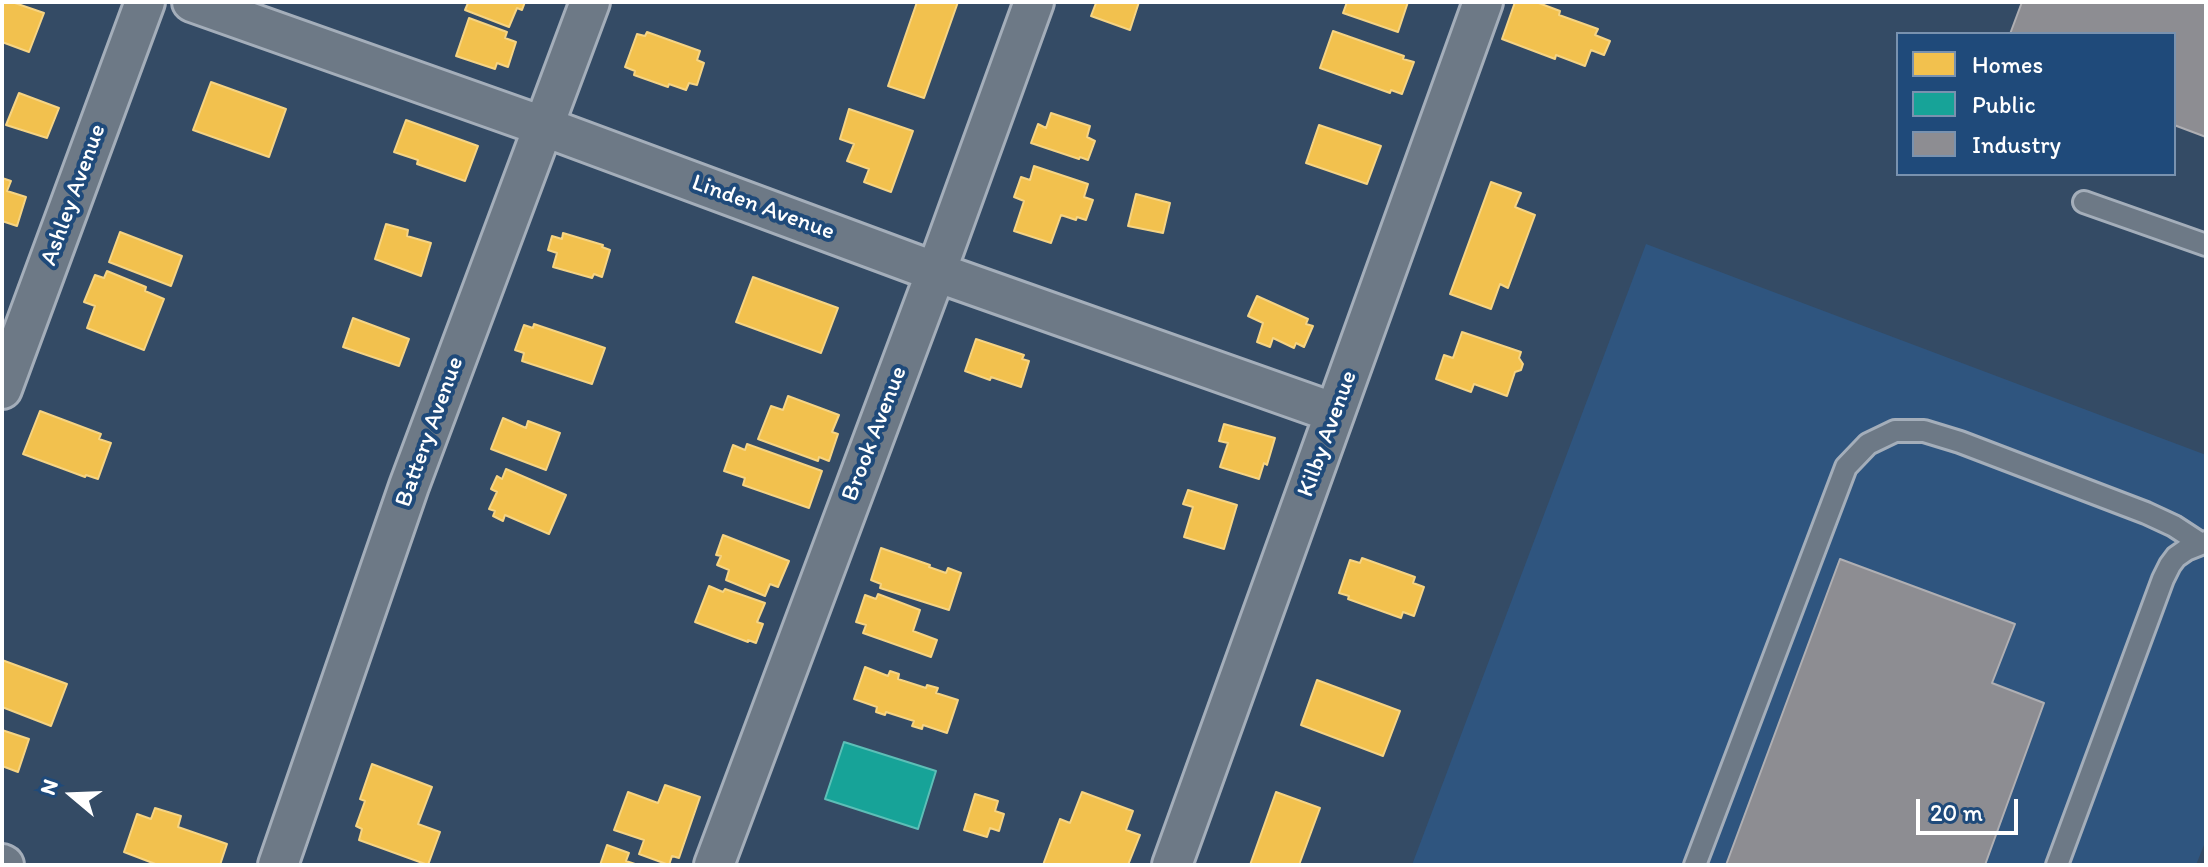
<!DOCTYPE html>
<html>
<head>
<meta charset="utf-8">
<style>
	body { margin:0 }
	#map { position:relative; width:2208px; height:867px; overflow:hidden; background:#344b65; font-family:Itim,sans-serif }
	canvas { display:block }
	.frame { position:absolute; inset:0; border:4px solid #fff; pointer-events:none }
	.legend { position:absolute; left:1896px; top:32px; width:280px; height:144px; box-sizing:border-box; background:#1f4a7a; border:2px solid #7992af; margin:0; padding:10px 14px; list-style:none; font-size:24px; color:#fff }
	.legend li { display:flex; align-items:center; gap:16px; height:40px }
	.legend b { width:40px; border:2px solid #7992af }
	.north { position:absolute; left:32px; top:755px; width:80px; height:80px; -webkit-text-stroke:6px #1f4a7a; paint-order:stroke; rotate:289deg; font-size:22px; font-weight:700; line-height:32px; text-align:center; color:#fff }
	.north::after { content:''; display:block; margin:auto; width:28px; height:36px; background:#fff; clip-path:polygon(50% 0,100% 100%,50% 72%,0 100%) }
	.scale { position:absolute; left:1916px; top:799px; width:102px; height:36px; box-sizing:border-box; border:4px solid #fff; border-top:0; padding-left:10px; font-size:24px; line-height:28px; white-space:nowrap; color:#fff; -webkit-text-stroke:6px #1f4a7a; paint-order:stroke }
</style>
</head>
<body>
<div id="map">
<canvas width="2208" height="867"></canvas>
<div class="frame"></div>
<ul class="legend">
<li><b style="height:22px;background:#f2c14e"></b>Homes</li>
<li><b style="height:22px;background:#17a398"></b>Public</li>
<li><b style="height:22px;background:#8d8d92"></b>Industry</li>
</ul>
<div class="north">N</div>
<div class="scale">20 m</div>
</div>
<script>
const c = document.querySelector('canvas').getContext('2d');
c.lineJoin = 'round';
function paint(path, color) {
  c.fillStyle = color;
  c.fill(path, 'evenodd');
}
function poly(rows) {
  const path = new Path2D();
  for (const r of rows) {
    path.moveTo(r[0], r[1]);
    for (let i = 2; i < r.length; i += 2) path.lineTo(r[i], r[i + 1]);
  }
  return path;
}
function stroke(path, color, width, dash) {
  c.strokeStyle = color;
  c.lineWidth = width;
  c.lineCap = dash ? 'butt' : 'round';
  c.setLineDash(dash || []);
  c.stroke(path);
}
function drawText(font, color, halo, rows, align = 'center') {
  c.font = font + ' Itim,sans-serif';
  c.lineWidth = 8;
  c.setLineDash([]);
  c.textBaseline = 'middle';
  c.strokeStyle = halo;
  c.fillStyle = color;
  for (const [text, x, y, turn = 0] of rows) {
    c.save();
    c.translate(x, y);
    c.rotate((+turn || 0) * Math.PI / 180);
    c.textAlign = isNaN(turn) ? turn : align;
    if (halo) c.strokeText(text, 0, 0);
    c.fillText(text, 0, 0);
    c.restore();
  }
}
paint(poly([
	[1646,244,2206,455,2206,840,2196,865,1412,865]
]), '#2f557f');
const homes = poly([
	[2,2,12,2,44,13,29,52,2,42,2,2],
	[466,2,525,2,522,10,517,8,509,27,465,10,468,3,466,2],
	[917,2,958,2,924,98,888,86,917,2],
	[1091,2,1139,2,1130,30,1091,16,1096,3,1091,2],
	[1347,2,1408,2,1398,32,1343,13,1347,2],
	[1515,2,1536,2,1560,11,1559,15,1598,29,1595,35,1610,41,1604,55,1591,50,1585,66,1556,55,1555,59,1502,39,1515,2],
	[469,18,507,32,505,38,516,42,508,67,497,63,495,69,456,56,469,18],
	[1333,31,1404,56,1403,59,1414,62,1402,94,1391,90,1390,93,1320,68,1333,31],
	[647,32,700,51,697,60,704,63,697,85,689,83,686,90,669,84,668,87,634,75,635,71,625,67,637,34,645,36,647,32],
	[211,82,286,109,269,157,193,130,211,82],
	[19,93,59,108,47,138,6,125,19,93],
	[849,109,913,131,891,192,864,182,869,169,847,161,854,144,840,139,849,109],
	[1051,113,1090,126,1087,137,1095,141,1088,160,1080,157,1079,159,1031,143,1038,124,1046,128,1051,113],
	[406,120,478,146,465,181,417,164,418,160,394,152,406,120],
	[1319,125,1381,146,1367,184,1306,163,1319,125],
	[1034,166,1088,184,1084,197,1093,200,1086,220,1077,217,1076,220,1061,215,1051,243,1014,231,1024,201,1014,197,1021,177,1030,180,1034,166],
	[2,178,11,181,7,191,26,197,17,226,2,221,2,178],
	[1491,182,1521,193,1515,207,1535,215,1508,288,1500,284,1491,309,1450,294,1491,182],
	[1136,194,1170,203,1163,233,1128,226,1136,194],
	[386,224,408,230,407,236,431,243,421,276,375,259,386,224],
	[120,232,182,256,171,286,109,262,120,232],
	[563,233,603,245,602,247,610,250,602,277,594,274,592,278,553,267,557,253,548,250,552,236,562,239,563,233],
	[107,271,146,287,145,291,164,299,144,350,87,328,95,306,84,302,95,275,104,278,107,271],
	[753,277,838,308,821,353,736,322,753,277],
	[1257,296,1308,319,1306,324,1313,326,1304,347,1296,343,1294,348,1273,338,1270,347,1257,342,1263,323,1248,316,1257,296],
	[353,318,409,339,399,366,343,347,353,318],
	[534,324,605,348,592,384,522,361,524,353,515,350,524,325,533,328,534,324],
	[1462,332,1521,352,1519,358,1523,364,1521,370,1515,372,1507,396,1474,384,1471,392,1436,379,1444,355,1453,358,1462,332],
	[976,339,1024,355,1022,359,1029,361,1021,387,991,377,990,380,965,371,976,339],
	[788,396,839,415,832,432,838,434,829,461,819,457,818,461,758,439,771,406,783,410,788,396],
	[40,411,101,434,99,439,111,443,98,479,86,475,85,477,23,454,40,411],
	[503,418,526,428,528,421,560,433,546,470,491,449,503,418],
	[1224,424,1275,438,1267,465,1264,463,1259,479,1220,467,1228,443,1219,441,1224,424],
	[747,444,822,471,809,508,743,485,745,478,724,471,733,445,745,450,747,444],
	[506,469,566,495,549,534,505,515,503,521,493,516,495,511,489,509,497,492,491,489,497,476,502,479,506,469],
	[1188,490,1237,505,1224,549,1184,537,1193,507,1183,504,1188,490],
	[723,535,789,561,778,587,770,584,765,596,726,580,729,570,717,565,721,556,716,555,723,535],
	[881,548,930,565,929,567,946,573,948,568,961,573,949,610,880,588,881,584,871,580,881,548],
	[1362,558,1415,577,1413,583,1424,587,1414,616,1403,612,1401,618,1348,599,1349,596,1339,593,1350,560,1360,563,1362,558],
	[709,586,723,592,725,589,765,603,757,622,763,624,756,643,748,640,748,642,695,622,709,586],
	[878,594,920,610,913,631,937,640,931,657,863,633,866,625,856,622,865,595,876,599,878,594],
	[2,660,67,684,51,726,2,707,2,660],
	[865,667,888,676,890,671,899,674,898,679,926,688,927,685,938,688,936,693,958,700,947,733,923,725,922,729,912,726,914,721,886,712,885,715,876,712,877,707,854,699,865,667],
	[1317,680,1400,711,1383,756,1301,725,1317,680],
	[2,730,29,739,18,772,2,766,2,730],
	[372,764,432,787,418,824,440,832,428,865,359,840,362,829,356,826,365,801,360,799,372,764],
	[665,785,700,797,679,858,672,856,669,865,639,854,644,840,614,830,628,792,658,803,665,785],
	[1082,792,1133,811,1126,830,1140,835,1128,865,1043,865,1060,819,1070,823,1082,792],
	[1276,792,1320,808,1299,865,1250,865,1276,792],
	[975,794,998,801,995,811,1004,814,999,831,990,828,987,837,964,830,975,794],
	[155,808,181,816,178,827,227,844,220,865,158,865,124,852,137,814,151,819,155,808],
	[607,845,629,853,626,861,638,865,600,865,607,845]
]);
paint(homes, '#f2c14e');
stroke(homes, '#f6d483', 2);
const public = poly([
	[844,742,936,771,918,829,825,799,844,742]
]);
paint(public, '#17a398');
stroke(public, '#5dbfb7', 2);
const industry = poly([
	[2022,2,2206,2,2206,137,2174,125,2174,34,2010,34,2022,2],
	[1840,559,2015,624,1992,683,2044,703,1985,865,1726,865,1840,559]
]);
paint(industry, '#8d8d92');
stroke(industry, '#afafb3', 2);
const lane = poly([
	[2084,202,2206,245],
	[1695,865,1846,467,1868,444,1895,431,1924,431,1960,442,2146,513,2174,526,2200,543],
	[2057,865,2163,579,2170,565,2176,557,2186,550,2206,542]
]);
const street = poly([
	[192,2,545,127,936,272,1335,413],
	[2,389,145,2],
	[2,864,4,865],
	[278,865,409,486,590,2],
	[714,865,936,272,1034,2],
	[1172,865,1483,2]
]);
stroke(lane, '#a4aeba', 26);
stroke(street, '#a4aeba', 44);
stroke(lane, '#6d7986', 20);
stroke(street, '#6d7986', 38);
drawText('24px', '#fff', '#1f4a7a', [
	["Ashley Avenue",74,195,-70],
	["Linden Avenue",763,208,20],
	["Battery Avenue",430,432,-70],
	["Brook Avenue",875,434,-69],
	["Kilby Avenue",1328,434,-70]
]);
</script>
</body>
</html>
